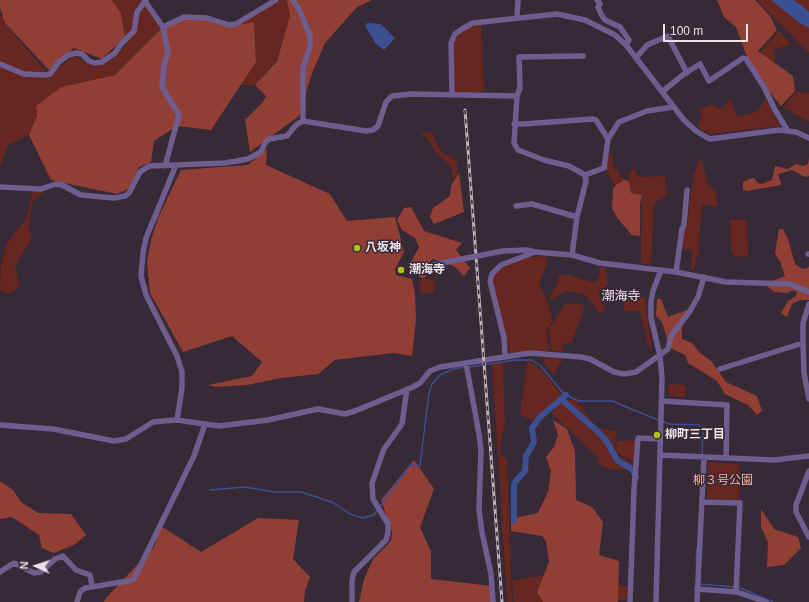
<!DOCTYPE html>
<html>
<head>
<meta charset="utf-8">
<style>
	body { margin:0 }
	#map { position:relative; width:809px; height:602px; overflow:hidden; background:#372936; font-family:Arial,sans-serif }
	canvas { display:block }
	.north { position:absolute; left:16px; top:546px; width:40px; height:40px; -webkit-text-stroke:3px #372936; paint-order:stroke; rotate:273deg; font-size:11px; font-weight:700; line-height:16px; text-align:center; color:#ebe2ea }
	.north::after { content:''; display:block; margin:auto; width:14px; height:18px; background:#ebe2ea; clip-path:polygon(50% 0,100% 100%,50% 72%,0 100%) }
	.scale { position:absolute; left:663px; top:24px; width:85px; height:18px; box-sizing:border-box; border:2px solid #ebe2ea; border-top:0; padding-left:5px; font-size:12px; line-height:14px; white-space:nowrap; color:#ebe2ea; -webkit-text-stroke:3px #372936; paint-order:stroke }
</style>
</head>
<body>
<div id="map">
<canvas width="809" height="602"></canvas>
<div class="north">N</div>
<div class="scale">100 m</div>
</div>
<script>
const c = document.querySelector('canvas').getContext('2d');
c.lineJoin = 'round';
function paint(path, color) {
  c.fillStyle = color;
  c.fill(path, 'evenodd');
}
function poly(rows) {
  const path = new Path2D();
  for (const r of rows) {
    path.moveTo(r[0], r[1]);
    for (let i = 2; i < r.length; i += 2) path.lineTo(r[i], r[i + 1]);
  }
  return path;
}
function stroke(path, color, width, dash) {
  c.strokeStyle = color;
  c.lineWidth = width;
  c.lineCap = dash ? 'butt' : 'round';
  c.setLineDash(dash || []);
  c.stroke(path);
}
function drawText(font, color, halo, rows, align = 'center') {
  c.font = font + ' Arial,"Noto Sans JP",sans-serif';
  c.lineWidth = 3;
  c.setLineDash([]);
  c.textBaseline = 'middle';
  c.strokeStyle = halo;
  c.fillStyle = color;
  for (const [text, x, y, turn = 0] of rows) {
    c.save();
    c.translate(x, y);
    c.rotate((+turn || 0) * Math.PI / 180);
    c.textAlign = isNaN(turn) ? turn : align;
    if (halo) c.strokeText(text, 0, 0);
    c.fillText(text, 0, 0);
    c.restore();
  }
}
paint(poly([
	[112,0,140,0,141,2,133,11,133,30,125,37,122,14],
	[276,0,288,0,290,16,277,59,255,85,240,85,256,62,254,22,236,24],
	[756,0,809,0,809,53],
	[145,6,163,27,115,75,61,87,36,106,37,116,30,134,8,145,0,167,0,16,3,15,5,23,50,77,73,55,95,67,117,55,136,32,138,13],
	[481,24,484,92,454,92,453,43,457,36,468,27],
	[779,31,791,44,773,50,775,59,772,62,760,52],
	[797,91,806,94,809,93,809,122,783,107],
	[765,99,780,126,710,134,698,128,702,113,697,110,713,104,720,110,731,100,737,117,758,111],
	[425,132,432,133,440,150,444,154,451,156,457,163,457,176,453,179,451,167,437,154,428,139,421,135],
	[611,153,615,171,619,170,619,178,623,176,625,180,616,185,614,184,606,170,606,155],
	[701,157,708,184,716,192,718,207,702,204,698,252,694,268,691,270,692,251,683,249,684,231,687,226,691,190,694,183,693,177],
	[635,169,638,177,665,176,667,195,654,203,651,265,641,263,642,195,631,193,629,181,630,171],
	[33,190,48,190,39,195,32,203,29,224,30,234,32,238,15,267,20,285,10,294,0,290,1,264,7,243,26,219],
	[730,220,747,220,748,256,735,257,731,250],
	[546,256,547,265,539,283,550,308,552,321,546,330,550,351,510,353,494,294,493,278,500,269,515,261,532,257],
	[601,267,605,267,608,285,598,292,606,311,599,312,584,294,566,291,550,301,549,297,559,281,557,275,569,275,596,283],
	[422,278,435,280,434,293,421,293,419,283],
	[624,297,645,298,652,352,647,342,640,311,624,311],
	[573,303,585,305,572,342,562,344,564,352,552,351,548,330,564,305],
	[545,357,563,359,553,375,543,361],
	[527,360,543,371,562,396,533,420,520,415],
	[503,362,505,428,502,432,500,453,507,460,512,602,507,602,492,363],
	[669,384,686,385,685,397,669,396],
	[563,400,576,400,596,428,616,431,614,453,635,466,635,470,609,469,599,464,597,456,551,413],
	[637,440,635,463,616,452,617,441],
	[708,462,739,464,739,500,707,498],
	[544,575,538,591,543,602,514,602,512,581],
	[618,586,629,586,630,600,618,600]
]), '#65271f');
paint(poly([
	[0,0,112,0,121,13,125,37,102,59,74,48,49,70,5,23,0,7],
	[287,0,372,0,357,7,325,43,312,73,299,116,250,152,245,120,263,102,266,96,255,85,277,61,290,16],
	[717,0,755,0,770,16,777,30,758,51,793,76,795,91,781,106,752,70,736,27,724,17],
	[192,17,236,25,254,22,256,62,211,130,177,126,154,141,151,162,139,167,130,188,117,194,51,180,29,135,37,116,36,106,61,87,115,75,163,27],
	[267,149,266,165,330,194,347,221,395,217,404,252,395,269,396,275,412,279,415,294,416,319,412,356,393,353,335,360,318,374,281,378,247,385,216,387,208,385,252,376,262,362,232,336,183,352,150,293,147,262,151,240,158,218,181,170,248,165],
	[809,158,809,176,805,177,792,170,778,174,781,185,746,191,743,189,743,182,749,179,754,178,758,183,762,184,772,180,775,166,788,169,796,164,803,166,808,164],
	[459,173,464,212,434,224,430,217,433,208,450,196,451,186],
	[624,180,629,181,631,193,642,195,640,204,640,236,632,235,618,219,612,208,613,189,616,185],
	[411,207,424,231,462,243,456,250,470,268,464,276,454,266,433,259,423,268,423,274,428,276,422,278,413,273,410,264,419,247,415,238,402,230,397,220,404,208],
	[779,229,783,229,788,239,795,264,802,269,808,268,809,266,809,300,800,300,792,304,787,317,781,313,788,301,796,296,797,292,793,290,787,293,774,292,764,284,785,276,780,261,775,254],
	[657,299,661,299,668,317,687,310,682,321,682,339,692,343,699,352,712,362,726,382,757,396,762,411,757,415,748,405,725,394,717,381,688,363,685,355,670,348,662,322,656,316],
	[553,420,567,429,575,451,576,500,592,507,603,522,599,555,619,561,618,602,543,602,537,592,549,562,546,541,542,536,511,531,511,519,538,513,548,492,551,471,546,457,554,447,558,435],
	[414,460,434,489,420,527,431,552,431,579,492,586,493,602,359,602,364,579,373,559,391,541,392,531,381,500],
	[0,481,13,490,21,502,38,513,71,514,86,535,74,545,54,553,42,548,39,535,12,517,0,519],
	[761,509,774,529,798,537,801,548,784,565,767,567,768,542,761,527],
	[258,518,299,520,293,559,310,577,305,591,304,602,104,602,106,598,154,547,161,526,201,552]
]), '#913f35');
paint(poly([
	[771,0,793,0,800,4,809,12,809,28,801,24],
	[367,23,381,24,395,38,384,50,376,44,365,26]
]), '#3b4f92');
stroke(poly([
	[469,367,515,360,532,360,541,366,563,393,572,398,579,401,612,401,658,420],
	[662,421,669,424,699,425,703,428,702,456],
	[210,490,245,487,275,492,301,492,332,502,350,514,363,518,374,515,411,464,420,466,429,393,432,384,440,375,453,369,465,367],
	[696,561,697,549],
	[699,584,735,587],
	[738,587,773,602]
]), '#3b4f92', 1.5);
stroke(poly([
	[561,399,596,430,605,439,618,461,632,469,636,477],
	[514,521,514,486,515,482,525,471,526,456,534,442,532,428,540,417,566,395]
]), '#3b4f92', 6);
stroke(poly([
	[144,0,163,27,168,52,164,65,162,87,179,115,165,166],
	[293,0,300,11,310,36,310,47,303,68,303,121],
	[597,0,600,4,598,7,601,14,605,20,620,27,629,40,626,45],
	[517,17,518,0],
	[163,27,184,17,207,18,229,25,236,24,276,0],
	[636,58,647,45,668,36,687,73],
	[0,64,24,74,44,75,50,74,59,62,68,55,76,53,82,54,89,61,95,63,102,62,115,53,121,44,134,31,137,12,146,0],
	[662,92,684,74,700,64,709,81,743,58,746,59,764,87,775,110,788,131],
	[452,94,451,43,455,34,462,29,473,23,557,14,585,20,615,35,626,45,684,120,696,131,706,137,710,139,779,130,796,132,809,138],
	[517,96,520,88,519,57,583,56],
	[514,124,523,124,593,119,596,120,608,139],
	[176,165,146,238,143,253,141,276,146,295,177,356,182,372,182,388,177,420],
	[585,175,604,168,608,139,619,122,647,111,674,107],
	[0,187,41,189,56,184,62,185,81,195,114,198,125,196,129,193,140,172,149,166,225,163,248,159,261,152,265,143,269,139,287,136,296,125,303,121,366,131,373,130,378,126,386,102,392,96,411,94,517,96,514,143,518,150,544,160,569,166,585,175,586,181,577,217,572,255],
	[516,206,532,204,577,217],
	[503,251,527,250,535,252,572,255,600,263,676,272,726,282,790,284,809,292],
	[808,254,809,254],
	[417,268,467,258],
	[676,272,682,229,684,225,687,190],
	[809,304,803,323,803,343,804,373,809,399],
	[505,356,504,338,490,281,492,274,501,265,535,252],
	[466,363,479,434,481,450,479,510,482,532,491,574,493,602],
	[720,369,803,343],
	[662,401,727,405,726,458],
	[0,425,53,429,114,441,126,439,153,422,163,421,177,420,219,426,268,420,318,409,345,414,355,411,413,387,420,383,430,371,440,367,530,353,581,357,590,359,614,372,624,374,636,372,668,349,671,336,690,311,698,297,704,277],
	[660,455,774,460,809,456],
	[809,471,796,505,796,512,809,537],
	[703,502,740,503,736,592],
	[0,572,14,563,34,573,41,572,55,559,63,556,76,570,90,575,92,586],
	[697,589,737,592,766,602],
	[77,602,80,592,85,588,128,581,134,579,194,456,205,424],
	[352,602,352,581,354,572,386,540,388,532,388,524,373,499,372,483,384,449,402,424,407,389],
	[630,602,634,490,638,438,660,439],
	[656,602,662,378,660,356,651,318,651,302,653,291,661,270],
	[697,602,704,458]
]), '#6e5e8f', 5.5);
const rail = poly([
	[465,110,502,602]
]);
stroke(rail, '#bbb1ba', 3);
stroke(rail, '#372936', 1.5, [4.5]);
stroke(poly([
	[467,258,503,251]
]), '#6e5e8f', 5.5);
for (const [x, y, r, color] of [
	[357,248,4,"#abc615"],
	[401,270,4,"#abc615"],
	[657,435,4,"#abc615"]
]) {
  const dot = new Path2D();
  dot.arc(x, y, r, 0, 2 * Math.PI);
  c.fillStyle = color;
  c.fill(dot);
  stroke(dot, '#372936', 1.5);
}
drawText('bold 12px', '#ebe2ea', '#372936', [
	["八坂神",365,248],
	["潮海寺",409,270],
	["柳町三丁目",665,435]
], 'left');
drawText('12px', '#f7b0a4', '#372936', [
	["柳３号公園",723,481]
]);
drawText('13px', '#eddbeb', '#372936', [
	["潮海寺",621,296]
]);
</script>
</body>
</html>
